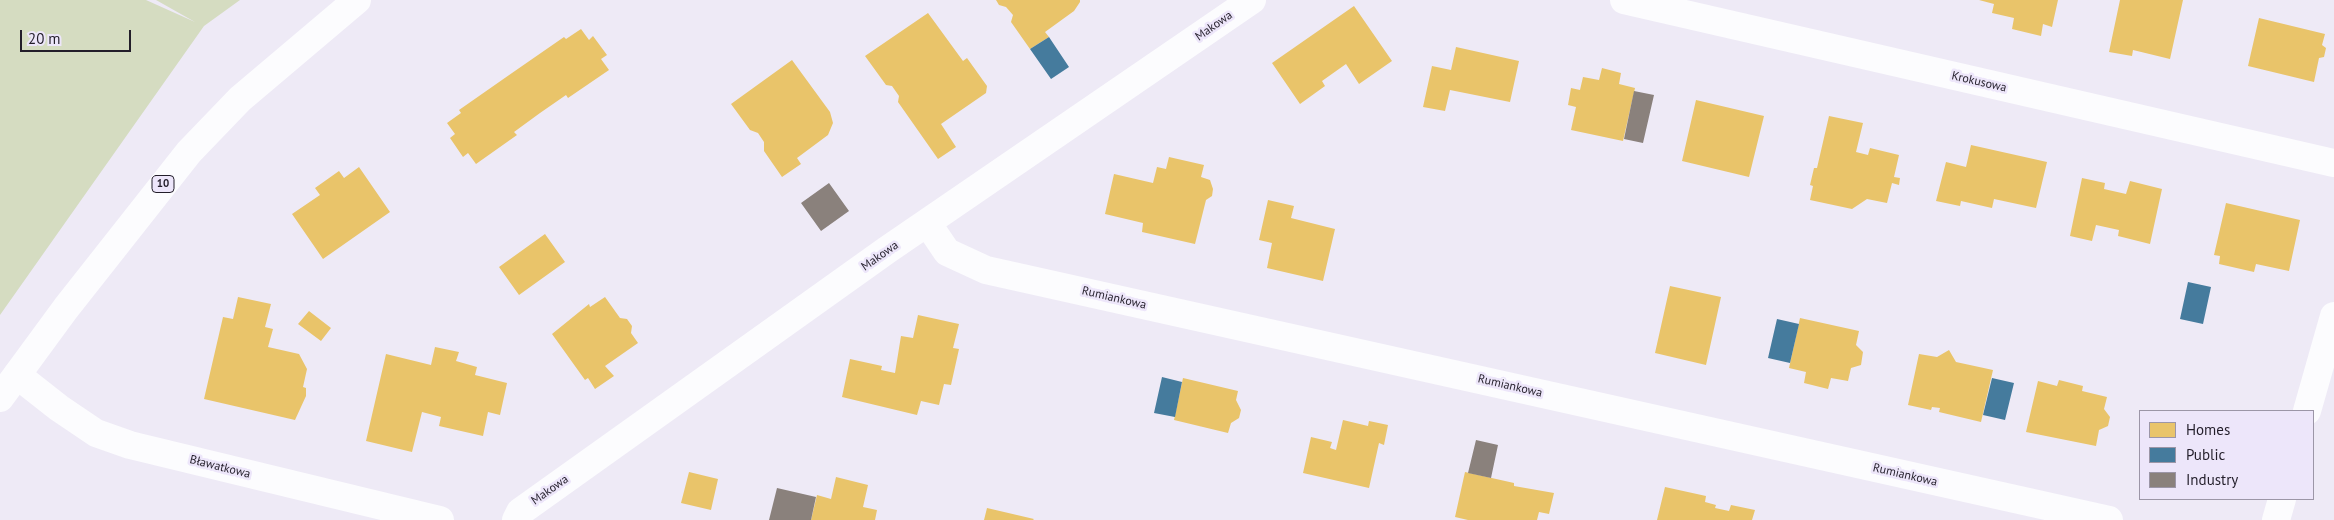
<!DOCTYPE html>
<html>
<head>
<meta charset="utf-8">
<style>
	body { margin:0 }
	#map { position:relative; width:2334px; height:520px; overflow:hidden; background:#eeeaf6; font-family:"PT Sans",sans-serif }
	canvas { display:block }
	.legend { position:absolute; left:2139px; top:410px; width:175px; height:90px; box-sizing:border-box; background:#ede6fa; border:1px solid #9c96a7; margin:0; padding:6px 9px; list-style:none; font-size:15px; color:#231e2a }
	.legend li { display:flex; align-items:center; gap:10px; height:25px }
	.legend b { width:25px; border:1px solid #9c96a7 }
	.scale { position:absolute; left:20px; top:30px; width:111px; height:22px; box-sizing:border-box; border:2px solid #231e2a; border-top:0; padding-left:6px; font-size:15px; line-height:18px; white-space:nowrap; color:#231e2a; -webkit-text-stroke:4px #ede6fa; paint-order:stroke }
</style>
</head>
<body>
<div id="map">
<canvas width="2334" height="520"></canvas>
<ul class="legend">
<li><b style="height:14px;background:#e9c46a"></b>Homes</li>
<li><b style="height:14px;background:#457b9d"></b>Public</li>
<li><b style="height:14px;background:#8a817c"></b>Industry</li>
</ul>
<div class="scale">20 m</div>
</div>
<script>
const c = document.querySelector('canvas').getContext('2d');
c.lineJoin = 'round';
function paint(path, color) {
  c.fillStyle = color;
  c.fill(path, 'evenodd');
}
function poly(rows) {
  const path = new Path2D();
  for (const r of rows) {
    path.moveTo(r[0], r[1]);
    for (let i = 2; i < r.length; i += 2) path.lineTo(r[i], r[i + 1]);
  }
  return path;
}
function stroke(path, color, width, dash) {
  c.strokeStyle = color;
  c.lineWidth = width;
  c.lineCap = dash ? 'butt' : 'round';
  c.setLineDash(dash || []);
  c.stroke(path);
}
function drawText(font, color, halo, rows, align = 'center') {
  c.font = font + ' "PT Sans",sans-serif';
  c.lineWidth = 5;
  c.setLineDash([]);
  c.textBaseline = 'middle';
  c.strokeStyle = halo;
  c.fillStyle = color;
  for (const [text, x, y, turn = 0] of rows) {
    c.save();
    c.translate(x, y);
    c.rotate((+turn || 0) * Math.PI / 180);
    c.textAlign = isNaN(turn) ? turn : align;
    if (halo) c.strokeText(text, 0, 0);
    c.fillText(text, 0, 0);
    c.restore();
  }
}
paint(poly([
	[0,0,146,0,195,22,156,0,240,0,204,26,0,315]
]), '#d5dcc1');
paint(poly([
	[996,0,1080,0,1080,2,1074,11,1045,32,1049,37,1030,49,1011,22,1013,15,1006,7,999,5],
	[1979,0,2058,0,2052,27,2043,24,2041,36,2012,29,2014,18,1992,13,1994,4],
	[2120,0,2183,0,2170,59,2133,50,2132,56,2109,52],
	[1354,6,1392,61,1359,84,1346,64,1322,81,1325,86,1300,104,1272,63],
	[928,13,963,61,967,58,987,86,986,93,941,124,956,147,938,159,898,102,899,96,892,86,886,85,865,56],
	[2259,18,2325,34,2322,45,2326,48,2324,57,2319,58,2314,82,2248,66],
	[581,29,589,40,593,36,607,55,601,59,609,70,568,98,566,95,540,113,514,132,517,135,476,164,468,153,463,157,450,138,455,134,447,123,461,113,459,110,512,73,564,37,566,39],
	[1456,47,1519,61,1510,102,1450,90,1445,111,1423,107,1432,66,1451,70],
	[792,60,830,112,833,123,828,135,797,158,801,164,782,177,764,151,764,142,758,133,750,130,731,104],
	[1602,68,1621,73,1619,84,1635,88,1623,141,1571,130,1576,107,1568,105,1571,88,1580,90,1583,77,1599,80],
	[1696,100,1764,116,1749,177,1682,161],
	[1829,116,1863,123,1856,152,1868,155,1870,148,1899,155,1894,177,1900,178,1899,185,1892,183,1887,203,1867,199,1852,209,1810,200,1813,186,1810,185,1814,168,1817,168],
	[1971,145,2047,162,2036,208,1994,199,1992,208,1961,201,1960,206,1936,201,1946,162,1966,167],
	[1169,157,1204,165,1201,177,1210,180,1213,189,1212,196,1206,200,1195,244,1142,232,1143,223,1105,214,1114,174,1153,183,1157,167,1166,169],
	[359,167,390,212,323,259,292,214,320,195,315,188,339,171,344,178],
	[2082,178,2105,183,2104,189,2126,194,2130,181,2162,189,2150,244,2118,236,2119,230,2096,225,2092,241,2070,236],
	[1268,200,1294,206,1291,218,1335,229,1323,281,1267,268,1272,243,1259,240],
	[2226,203,2300,220,2289,271,2256,264,2254,272,2219,264,2220,256,2214,255],
	[545,234,565,262,519,295,499,267],
	[1670,286,1721,297,1706,365,1655,353],
	[238,297,271,304,265,327,273,329,268,347,299,354,307,369,303,387,306,388,306,396,295,420,204,399,223,317,233,319],
	[605,297,620,318,627,319,632,326,631,333,638,343,605,366,614,376,595,389,588,378,585,380,552,334,589,304,590,307],
	[309,311,331,328,321,341,298,324],
	[918,315,959,324,953,348,959,349,951,385,944,384,939,405,921,401,917,415,842,397,850,359,882,366,881,370,895,373,901,336,913,338],
	[1800,318,1859,331,1856,345,1863,352,1861,365,1851,368,1848,381,1831,378,1828,389,1804,383,1806,372,1789,368],
	[435,347,459,352,456,361,477,367,475,375,507,383,500,415,488,412,483,436,439,426,441,417,422,412,412,452,366,441,386,354,431,365],
	[1949,350,1956,362,1993,370,1981,422,1939,412,1940,408,1932,407,1931,410,1908,405,1919,354,1937,357],
	[1183,378,1238,391,1236,400,1241,410,1239,418,1231,423,1228,433,1174,420],
	[2059,380,2083,386,2082,391,2107,397,2104,409,2110,417,2108,426,2099,430,2096,446,2026,432,2038,381,2057,386],
	[1343,420,1368,426,1369,421,1388,425,1384,445,1379,443,1369,488,1303,473,1311,437,1332,442,1330,448,1336,450],
	[689,472,718,479,711,510,681,503],
	[1465,472,1514,483,1514,486,1554,493,1549,514,1539,512,1537,520,1468,520,1455,517],
	[836,477,868,485,863,507,877,510,875,520,811,520,817,495,831,499],
	[1665,487,1706,496,1705,502,1716,505,1715,508,1729,511,1731,505,1755,510,1752,520,1657,520],
	[987,508,1034,519,1033,520,984,520]
]), '#e9c46a');
paint(poly([
	[1049,37,1069,67,1051,79,1030,49],
	[2188,282,2211,287,2203,324,2180,319],
	[1777,319,1799,324,1790,363,1768,358],
	[1162,377,1182,382,1175,417,1154,413],
	[1992,378,2014,383,2005,420,1983,415]
]), '#457b9d');
paint(poly([
	[1634,91,1654,95,1643,143,1624,139],
	[829,183,849,211,821,231,801,203],
	[1476,440,1498,445,1491,478,1468,473],
	[777,488,816,497,811,520,769,520]
]), '#8a817c');
stroke(poly([
	[1624,0,2334,163],
	[928,224,947,252,986,270,2109,520],
	[17,375,59,408,96,433,130,445,440,520],
	[2307,411,2334,316],
	[516,520,520,512,887,250,1252,0],
	[2276,520,2282,499]
]), '#fcfcfe', 28);
stroke(poly([
	[0,398,66,308,189,152,240,99,357,0]
]), '#fcfcfe', 28);
for (const [x, y, w] of [
	[163,184,22]
]) {
  const box = new Path2D();
  box.roundRect(x - w / 2, y - 8.5, w, 17, 4);
  c.fillStyle = '#ede6fa';
  c.fill(box);
  stroke(box, '#231e2a', 1);
}
drawText('bold 11px', '#231e2a', null, [
	["10",163,184]
]);
drawText('12px', '#231e2a', '#ede6fa', [
	["Makowa",1214,26,-35],
	["Krokusowa",1979,82,13],
	["Makowa",880,256,-35],
	["Rumiankowa",1114,298,13],
	["Rumiankowa",1510,386,13],
	["Bławatkowa",220,467,14],
	["Rumiankowa",1905,475,13],
	["Makowa",550,490,-35]
]);
</script>
</body>
</html>
